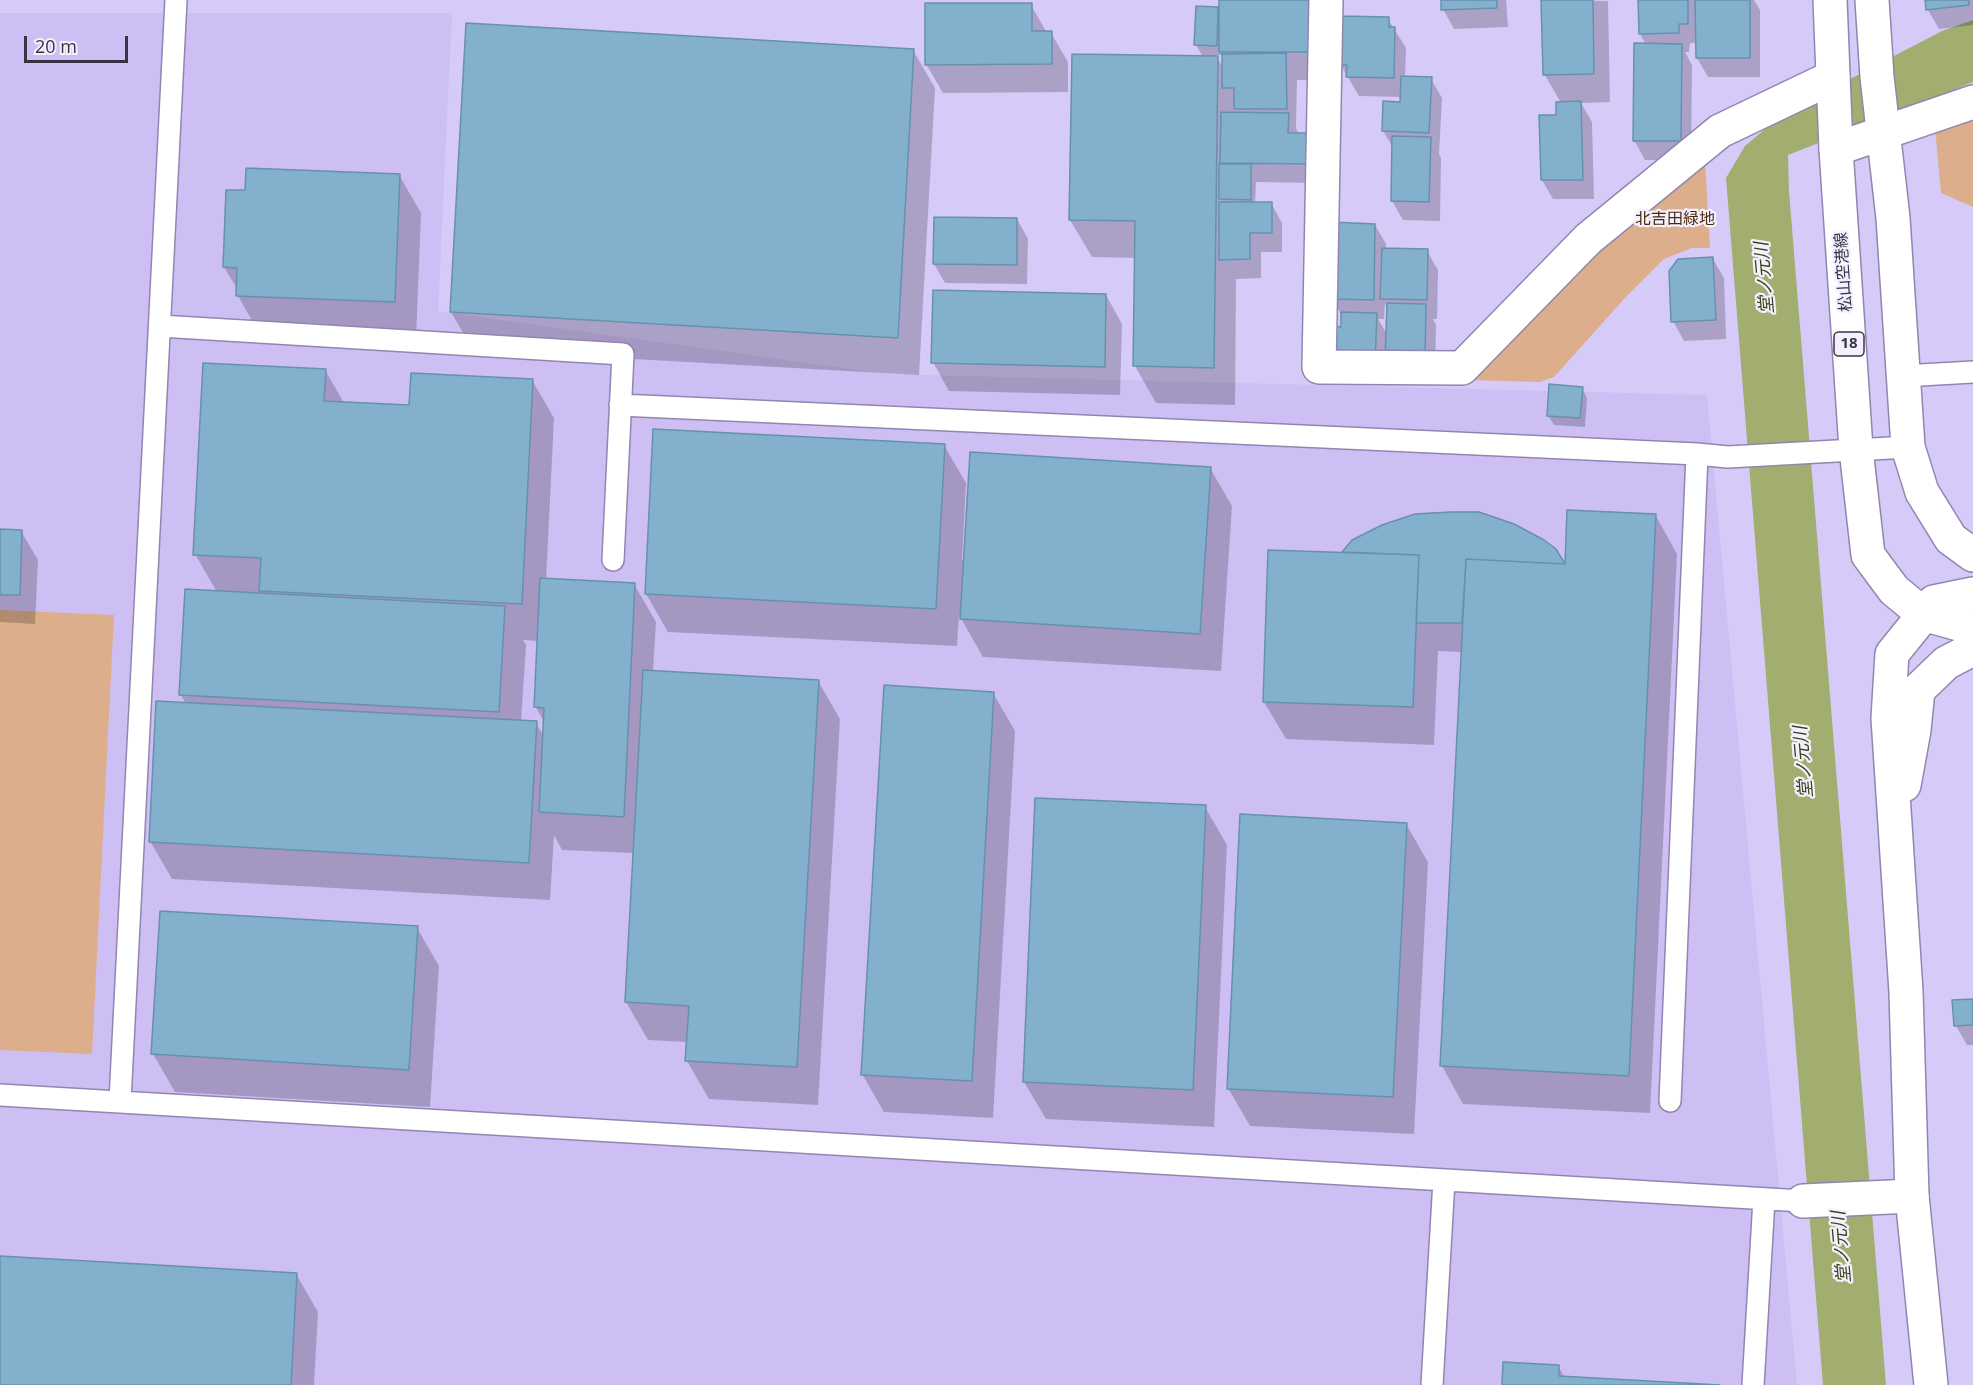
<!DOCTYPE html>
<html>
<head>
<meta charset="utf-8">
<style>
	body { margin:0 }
	#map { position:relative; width:1973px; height:1385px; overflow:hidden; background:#d6caf8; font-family:"Open Sans",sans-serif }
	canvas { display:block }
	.scale { position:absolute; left:24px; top:36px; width:104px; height:27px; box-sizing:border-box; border:3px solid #383345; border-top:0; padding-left:8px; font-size:18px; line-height:21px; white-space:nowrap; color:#383345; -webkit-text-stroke:4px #f4f0ff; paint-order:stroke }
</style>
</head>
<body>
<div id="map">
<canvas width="1973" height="1385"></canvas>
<div class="scale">20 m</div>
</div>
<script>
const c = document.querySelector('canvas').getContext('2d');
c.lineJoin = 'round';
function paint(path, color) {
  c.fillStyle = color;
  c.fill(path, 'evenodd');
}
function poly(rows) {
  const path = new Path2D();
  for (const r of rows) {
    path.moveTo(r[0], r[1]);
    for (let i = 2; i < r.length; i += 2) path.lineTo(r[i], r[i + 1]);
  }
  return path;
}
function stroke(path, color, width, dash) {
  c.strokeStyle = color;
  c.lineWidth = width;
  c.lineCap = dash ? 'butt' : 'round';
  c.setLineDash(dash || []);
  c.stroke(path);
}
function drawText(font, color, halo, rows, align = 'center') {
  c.font = font + ' "Open Sans","Noto Sans JP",sans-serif';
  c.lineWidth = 4.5;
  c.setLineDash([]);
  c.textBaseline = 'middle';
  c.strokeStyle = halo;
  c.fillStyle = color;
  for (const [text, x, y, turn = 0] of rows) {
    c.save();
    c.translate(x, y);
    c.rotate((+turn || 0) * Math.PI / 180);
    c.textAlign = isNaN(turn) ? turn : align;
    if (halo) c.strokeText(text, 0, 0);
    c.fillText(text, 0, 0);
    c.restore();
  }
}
paint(poly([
	[0,13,452,13,438,311,887,374,1707,395,1797,1385,0,1385]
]), '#cdbff4');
paint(poly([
	[1973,115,1973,207,1941,193,1935,128],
	[1705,160,1710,248,1692,248,1664,259,1624,299,1554,377,1540,382,1468,380,1594,241],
	[0,610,114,615,92,1054,0,1050]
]), '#ddae8c');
paint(poly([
	[1973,20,1973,82,1788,155,1789,191,1886,1385,1823,1385,1726,178,1745,146,1783,114,1942,31]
]), '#a2ad70');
paint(poly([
	[1220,0,1317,0,1326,80,1297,80,1296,128,1321,183,1256,182,1255,203,1271,203,1282,223,1282,252,1261,252,1261,278,1236,279,1235,405,1156,403,1135,366,1136,258,1092,257,1070,220,1203,57,1196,45,1197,8,1217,8,1220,13],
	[1216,55,1222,55,1223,68],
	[1443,0,1506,0,1508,27,1454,29,1443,9],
	[1543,0,1608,1,1610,102,1581,103,1592,122,1594,199,1553,199,1542,180,1561,103,1545,75],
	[1639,0,1754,0,1760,10,1760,77,1708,77,1697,58,1697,43,1690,43,1689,52,1685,52,1692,65,1691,160,1645,160,1634,140,1646,45,1640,34],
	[1926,0,1973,0,1973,25,1939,29,1928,10],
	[1031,5,1047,33,1051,33,1068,62,1068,92,943,93,926,64],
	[1388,19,1406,48,1405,77,1431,79,1442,98,1439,154,1441,158,1440,221,1403,220,1392,201,1394,149,1383,131,1401,104,1402,97,1359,96,1340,64],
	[913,50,935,88,919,375,473,350,451,312],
	[399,175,421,213,416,339,259,333,238,296,238,290,224,267,247,192],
	[935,218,1017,219,1028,239,1027,284,945,283,934,264],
	[1375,225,1386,244,1386,250,1427,251,1438,270,1437,319,1433,319,1436,325,1435,380,1398,379,1342,328,1342,316,1332,298],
	[1385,304,1388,309,1387,334,1378,319,1384,319],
	[1713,259,1724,278,1726,339,1684,341,1673,321],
	[1106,295,1122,324,1120,395,949,391,933,362],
	[325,370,344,403,411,407,532,380,554,418,546,580,634,584,656,622,653,672,818,681,840,719,818,1105,709,1099,687,1061,688,1042,648,1040,626,1002,634,853,562,850,554,835,550,900,172,879,150,841,186,704,181,695,217,592,195,554],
	[523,640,539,641,535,706,545,723,544,737,536,723,521,722,526,645],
	[1582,388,1587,398,1585,427,1554,425,1548,415],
	[655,430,944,445,966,483,962,560,1210,468,1232,506,1221,671,983,657,959,615,957,646,668,632,646,594],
	[1656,516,1677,554,1650,1113,1463,1104,1442,1066,1462,652,1438,651,1434,745,1286,739,1264,702,1345,554,1344,552,1529,533,1566,569],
	[0,530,21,531,38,560,35,624,0,622],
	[993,693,1015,731,993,1118,884,1112,862,1074],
	[1205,807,1227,845,1214,1127,1046,1119,1024,1082],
	[1406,824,1428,862,1414,1134,1250,1126,1228,1088],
	[417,928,439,966,430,1107,175,1092,153,1054],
	[1973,1000,1973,1045,1967,1045,1956,1026],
	[0,1258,296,1274,318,1312,314,1385,0,1385],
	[1558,1366,1565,1378,1714,1385,1503,1385]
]), '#0003');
const building = poly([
	[1219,0,1310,0,1310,52,1219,52,1219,0],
	[1441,0,1497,0,1497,8,1441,10,1441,0],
	[1541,0,1593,0,1594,74,1543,75,1541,0],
	[1638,0,1688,0,1688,24,1679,24,1679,33,1639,34,1638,0],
	[1695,0,1750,0,1750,58,1696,58,1695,0],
	[1925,0,1969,0,1969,5,1926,10,1925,0],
	[925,3,1032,3,1032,31,1052,31,1052,64,925,65,925,3],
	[1196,6,1218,7,1217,46,1194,45,1196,6],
	[1340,16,1389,17,1389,27,1395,27,1394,78,1346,77,1347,65,1338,65,1340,16],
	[466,23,914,49,898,338,450,312,466,23],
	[1634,43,1682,44,1681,141,1633,141,1634,43],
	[1286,53,1287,109,1234,109,1234,88,1222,88,1222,54,1286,53],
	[1072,54,1218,56,1214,368,1133,366,1135,221,1069,220,1072,54],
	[1401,76,1432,77,1429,133,1382,131,1383,101,1400,102,1401,76],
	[1581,101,1583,180,1541,180,1539,115,1556,115,1556,102,1581,101],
	[1221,112,1289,113,1288,133,1311,133,1311,164,1220,163,1221,112],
	[1392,136,1431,137,1429,202,1391,201,1392,136],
	[1219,164,1251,164,1251,200,1219,199,1219,164],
	[246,168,400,174,395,302,236,296,237,268,223,267,226,190,245,190,246,168],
	[1219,202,1272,202,1272,233,1250,233,1250,259,1219,260,1219,202],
	[934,217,1017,218,1017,265,933,264,934,217],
	[1331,222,1375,224,1374,300,1330,299,1331,222],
	[1382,248,1428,249,1427,300,1380,299,1382,248],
	[1713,257,1716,320,1671,322,1669,271,1678,259,1713,257],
	[933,290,1106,294,1105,367,931,363,933,290],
	[1387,303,1426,304,1425,361,1385,360,1387,303],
	[1341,312,1377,313,1375,364,1333,362,1334,326,1341,327,1341,312],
	[203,363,326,369,324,401,409,405,411,373,533,379,522,604,259,591,261,558,193,555,203,363],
	[1549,384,1583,387,1580,418,1547,416,1549,384],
	[653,429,945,444,936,609,645,594,653,429],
	[970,452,1211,467,1200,634,960,619,970,452],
	[1567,510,1656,514,1629,1076,1440,1066,1466,559,1565,564,1567,510],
	[1451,512,1479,512,1514,524,1544,540,1556,549,1565,564,1466,559,1462,623,1416,623,1419,555,1342,552,1352,540,1382,525,1415,514,1451,512],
	[0,529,22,530,20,595,0,595,0,529],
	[1268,550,1419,555,1413,707,1263,702,1268,550],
	[540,578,635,583,624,817,539,812,544,708,534,707,540,578],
	[185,589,505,606,499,712,179,695,185,589],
	[643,670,819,680,797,1067,685,1061,689,1006,625,1002,643,670],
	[884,685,994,692,972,1081,861,1075,884,685],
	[156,701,537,721,529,863,149,842,156,701],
	[1035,798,1206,805,1193,1090,1023,1082,1035,798],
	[1240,814,1407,823,1393,1097,1227,1089,1240,814],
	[160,911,418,926,409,1070,151,1054,160,911],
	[1973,999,1973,1025,1954,1026,1952,1000,1973,999],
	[0,1256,297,1273,291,1385,0,1385,0,1256],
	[1503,1362,1559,1365,1559,1376,1720,1385,1502,1385,1503,1362]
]);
paint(building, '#83b0cd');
stroke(building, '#6691ae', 1.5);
const service = poly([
	[160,326,623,354,613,560],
	[1903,376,1973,372],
	[620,405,1697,454,1670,1101],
	[1697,454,1728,457,1908,447],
	[0,1095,1803,1201],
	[120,1101,176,0],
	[1432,1385,1444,1180],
	[1753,1385,1764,1199]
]);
const minor = poly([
	[1326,0,1319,367,1462,368,1588,239,1720,131,1833,77],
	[1836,149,1973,102],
	[1803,1201,1912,1196]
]);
const tertiary = poly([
	[1904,785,1914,730,1918,690,1946,663,1973,649],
	[1931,1385,1912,1196,1906,992,1888,718,1892,654,1934,602,1973,594]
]);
const primary = poly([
	[1830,0,1836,149,1856,449,1868,555,1894,590,1923,614,1973,628],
	[1872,0,1877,77,1893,218,1908,447,1922,492,1951,539,1973,555]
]);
stroke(service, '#9186b0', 24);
stroke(minor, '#9186b0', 36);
stroke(tertiary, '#9186b0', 36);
stroke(primary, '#9186b0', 36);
stroke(service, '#fff', 21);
stroke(minor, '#fff', 33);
stroke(tertiary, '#fff', 33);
stroke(primary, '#fff', 33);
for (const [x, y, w] of [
	[1849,344,30]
]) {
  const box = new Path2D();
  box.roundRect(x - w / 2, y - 12, w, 24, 4.5);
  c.fillStyle = '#f4f0ff';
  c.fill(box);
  stroke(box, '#383345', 1.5);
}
drawText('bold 15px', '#383345', null, [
	["18",1849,344]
]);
drawText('16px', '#4b2808', '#f4f0ff', [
	["北吉田緑地",1675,219]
]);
drawText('16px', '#383345', '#f4f0ff', [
	["松山空港線",1844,272,-94]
]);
drawText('italic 18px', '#394011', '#f4f0ff', [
	["堂ノ元川",1765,278,-95],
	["堂ノ元川",1804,762,-95],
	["堂ノ元川",1842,1247,-95]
]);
</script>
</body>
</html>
